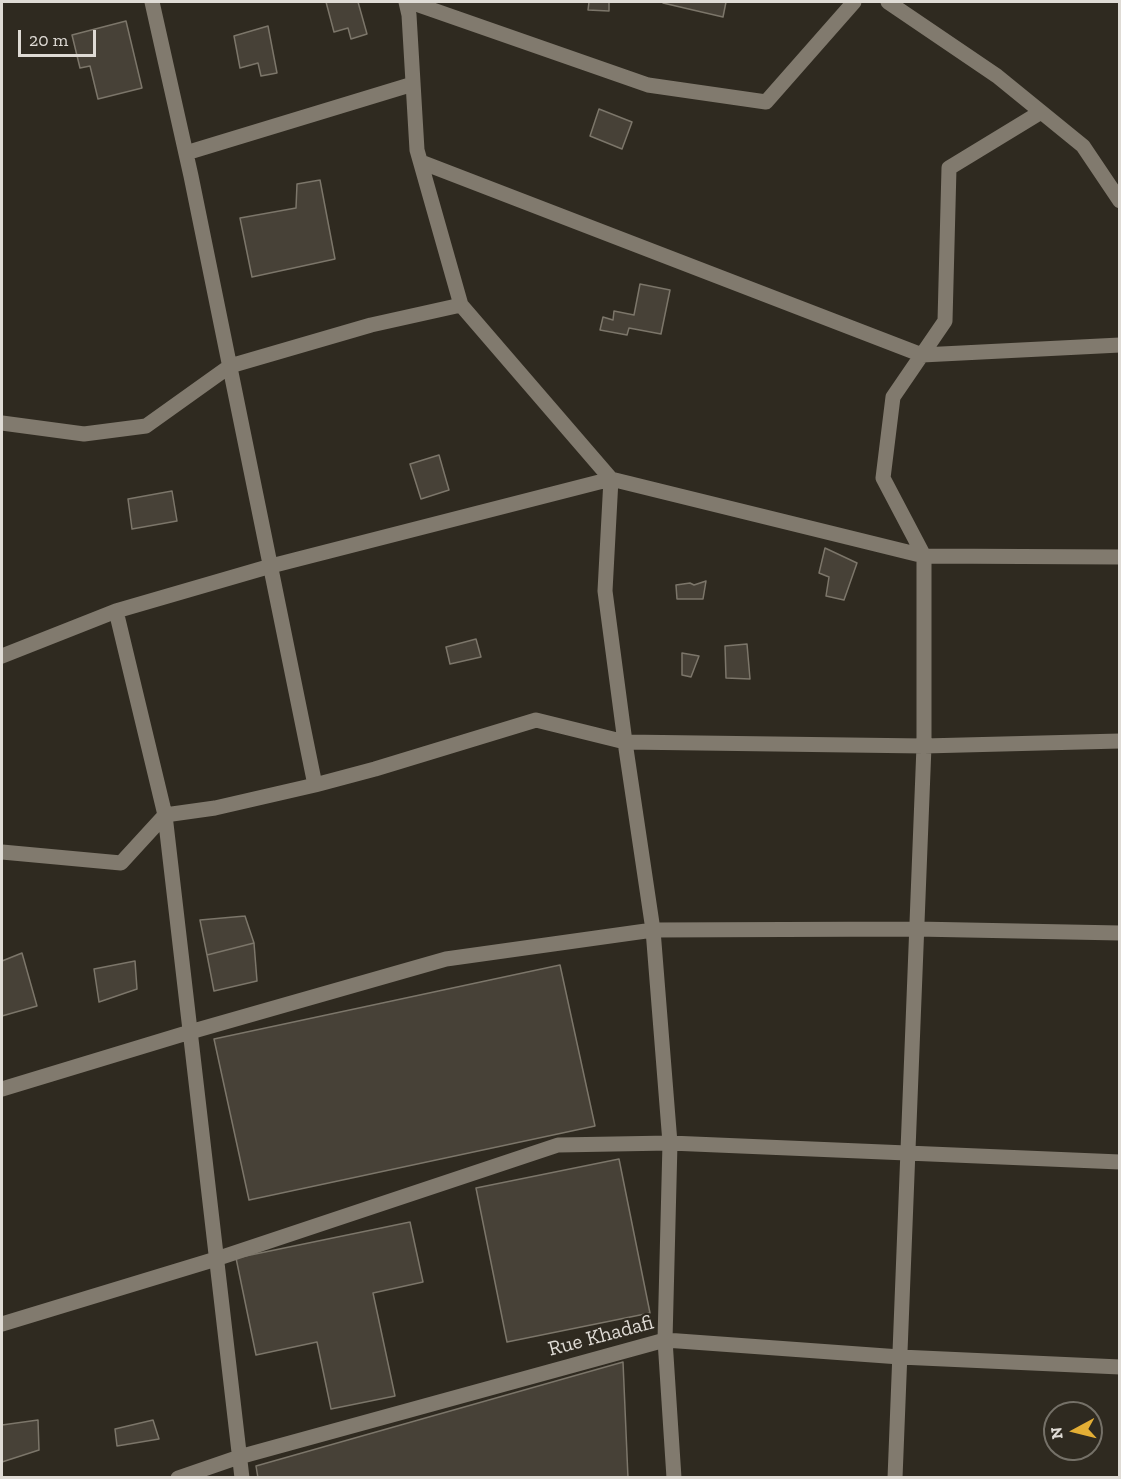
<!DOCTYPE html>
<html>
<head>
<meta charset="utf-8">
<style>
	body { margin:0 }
	#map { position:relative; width:1121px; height:1479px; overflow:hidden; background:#2f2a20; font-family:"Zilla Slab",serif }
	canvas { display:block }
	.frame { position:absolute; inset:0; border:3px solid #dfdbd5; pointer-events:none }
	.north { position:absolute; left:1043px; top:1401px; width:60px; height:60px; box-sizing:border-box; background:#2f2a20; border:2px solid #757168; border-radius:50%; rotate:263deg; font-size:16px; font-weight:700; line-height:24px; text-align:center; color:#dfdbd5 }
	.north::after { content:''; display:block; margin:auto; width:21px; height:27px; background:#e3ae35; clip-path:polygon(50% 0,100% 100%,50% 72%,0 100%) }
	.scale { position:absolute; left:18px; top:30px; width:78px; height:27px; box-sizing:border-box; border:3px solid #dfdbd5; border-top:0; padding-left:8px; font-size:18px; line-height:21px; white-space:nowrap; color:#dfdbd5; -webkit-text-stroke:4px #2f2a20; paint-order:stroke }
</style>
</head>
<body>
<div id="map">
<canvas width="1121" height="1479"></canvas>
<div class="frame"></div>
<div class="north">N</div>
<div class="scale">20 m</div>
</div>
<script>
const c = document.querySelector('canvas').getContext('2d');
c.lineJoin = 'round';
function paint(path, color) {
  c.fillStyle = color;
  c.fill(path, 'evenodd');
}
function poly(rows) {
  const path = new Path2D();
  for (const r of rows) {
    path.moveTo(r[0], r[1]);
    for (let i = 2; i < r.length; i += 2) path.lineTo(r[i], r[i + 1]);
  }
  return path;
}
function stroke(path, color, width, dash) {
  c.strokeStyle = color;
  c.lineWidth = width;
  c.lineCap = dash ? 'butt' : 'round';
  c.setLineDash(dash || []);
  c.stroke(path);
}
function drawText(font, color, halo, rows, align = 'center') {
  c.font = font + ' "Zilla Slab",serif';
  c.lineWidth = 4.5;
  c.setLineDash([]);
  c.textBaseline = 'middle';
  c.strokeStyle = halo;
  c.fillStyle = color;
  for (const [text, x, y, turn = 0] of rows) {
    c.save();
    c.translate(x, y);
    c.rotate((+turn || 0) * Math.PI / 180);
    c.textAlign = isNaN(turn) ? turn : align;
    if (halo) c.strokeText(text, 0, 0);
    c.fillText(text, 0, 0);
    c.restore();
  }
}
const building = poly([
	[326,2,358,2,367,34,351,39,348,28,334,32,326,2],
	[589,2,609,2,609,11,588,10,589,2],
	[663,2,726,2,723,17,663,3,663,2],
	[126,21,142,88,98,99,90,66,80,68,72,35,126,21],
	[268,26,277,73,261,76,258,63,240,68,234,36,268,26],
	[599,109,632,122,622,149,590,136,599,109],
	[320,180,335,259,252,277,240,218,296,208,297,184,320,180],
	[640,284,670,290,661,334,629,328,627,335,600,330,603,317,613,320,614,311,634,315,640,284],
	[439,455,449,490,421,499,410,464,439,455],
	[172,491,177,521,132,529,128,499,172,491],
	[825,548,857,563,844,600,826,596,829,577,819,573,825,548],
	[706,581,703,599,677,599,676,585,690,583,694,585,706,581],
	[476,639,481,657,450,664,446,647,476,639],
	[747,644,750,679,726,678,725,646,747,644],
	[682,653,699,656,691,677,682,675,682,653],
	[245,916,254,943,207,955,200,920,245,916],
	[254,943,257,981,214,991,207,955,254,943],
	[22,953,37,1006,2,1016,2,961,22,953],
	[135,961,137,989,99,1002,94,969,135,961],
	[560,965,595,1126,249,1200,214,1039,560,965],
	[619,1159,650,1313,507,1342,476,1188,619,1159],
	[410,1222,423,1282,373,1293,395,1396,331,1409,317,1342,256,1355,236,1258,410,1222],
	[623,1362,628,1478,258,1478,256,1466,623,1362],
	[38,1420,39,1450,2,1462,2,1425,38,1420],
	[153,1420,159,1439,117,1446,115,1429,153,1420]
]);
paint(building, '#474137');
stroke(building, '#7c766a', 1.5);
stroke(poly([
	[152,2,191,176,315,785],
	[406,2,409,15,417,150,461,305,611,479,605,591,625,742,653,930,670,1143,665,1340,674,1478],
	[410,2,648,85,766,102,854,2],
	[888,2,997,76,1083,146,1120,201],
	[186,153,413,84],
	[421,162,922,355,1120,345],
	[2,423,84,434,146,426,230,366,371,325,461,305],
	[116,611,165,815,242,1478],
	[2,656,116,611,271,566,611,479,924,556,1120,557],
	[2,852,121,863,165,815,215,808,315,785,375,769,536,720,625,742,924,746,1120,741],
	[2,1089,190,1032,446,959,653,930,916,929,1120,933],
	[2,1324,216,1259,558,1145,670,1143,1120,1162],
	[178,1478,239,1457,665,1340,900,1357,1120,1367],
	[895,1478,924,746,924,556,883,478,893,397,945,321,949,168,1041,112]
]), '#817a6e', 15);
drawText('21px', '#dfdbd5', '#2f2a20', [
	["Rue Khadafi",601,1336,-15]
]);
</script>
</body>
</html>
